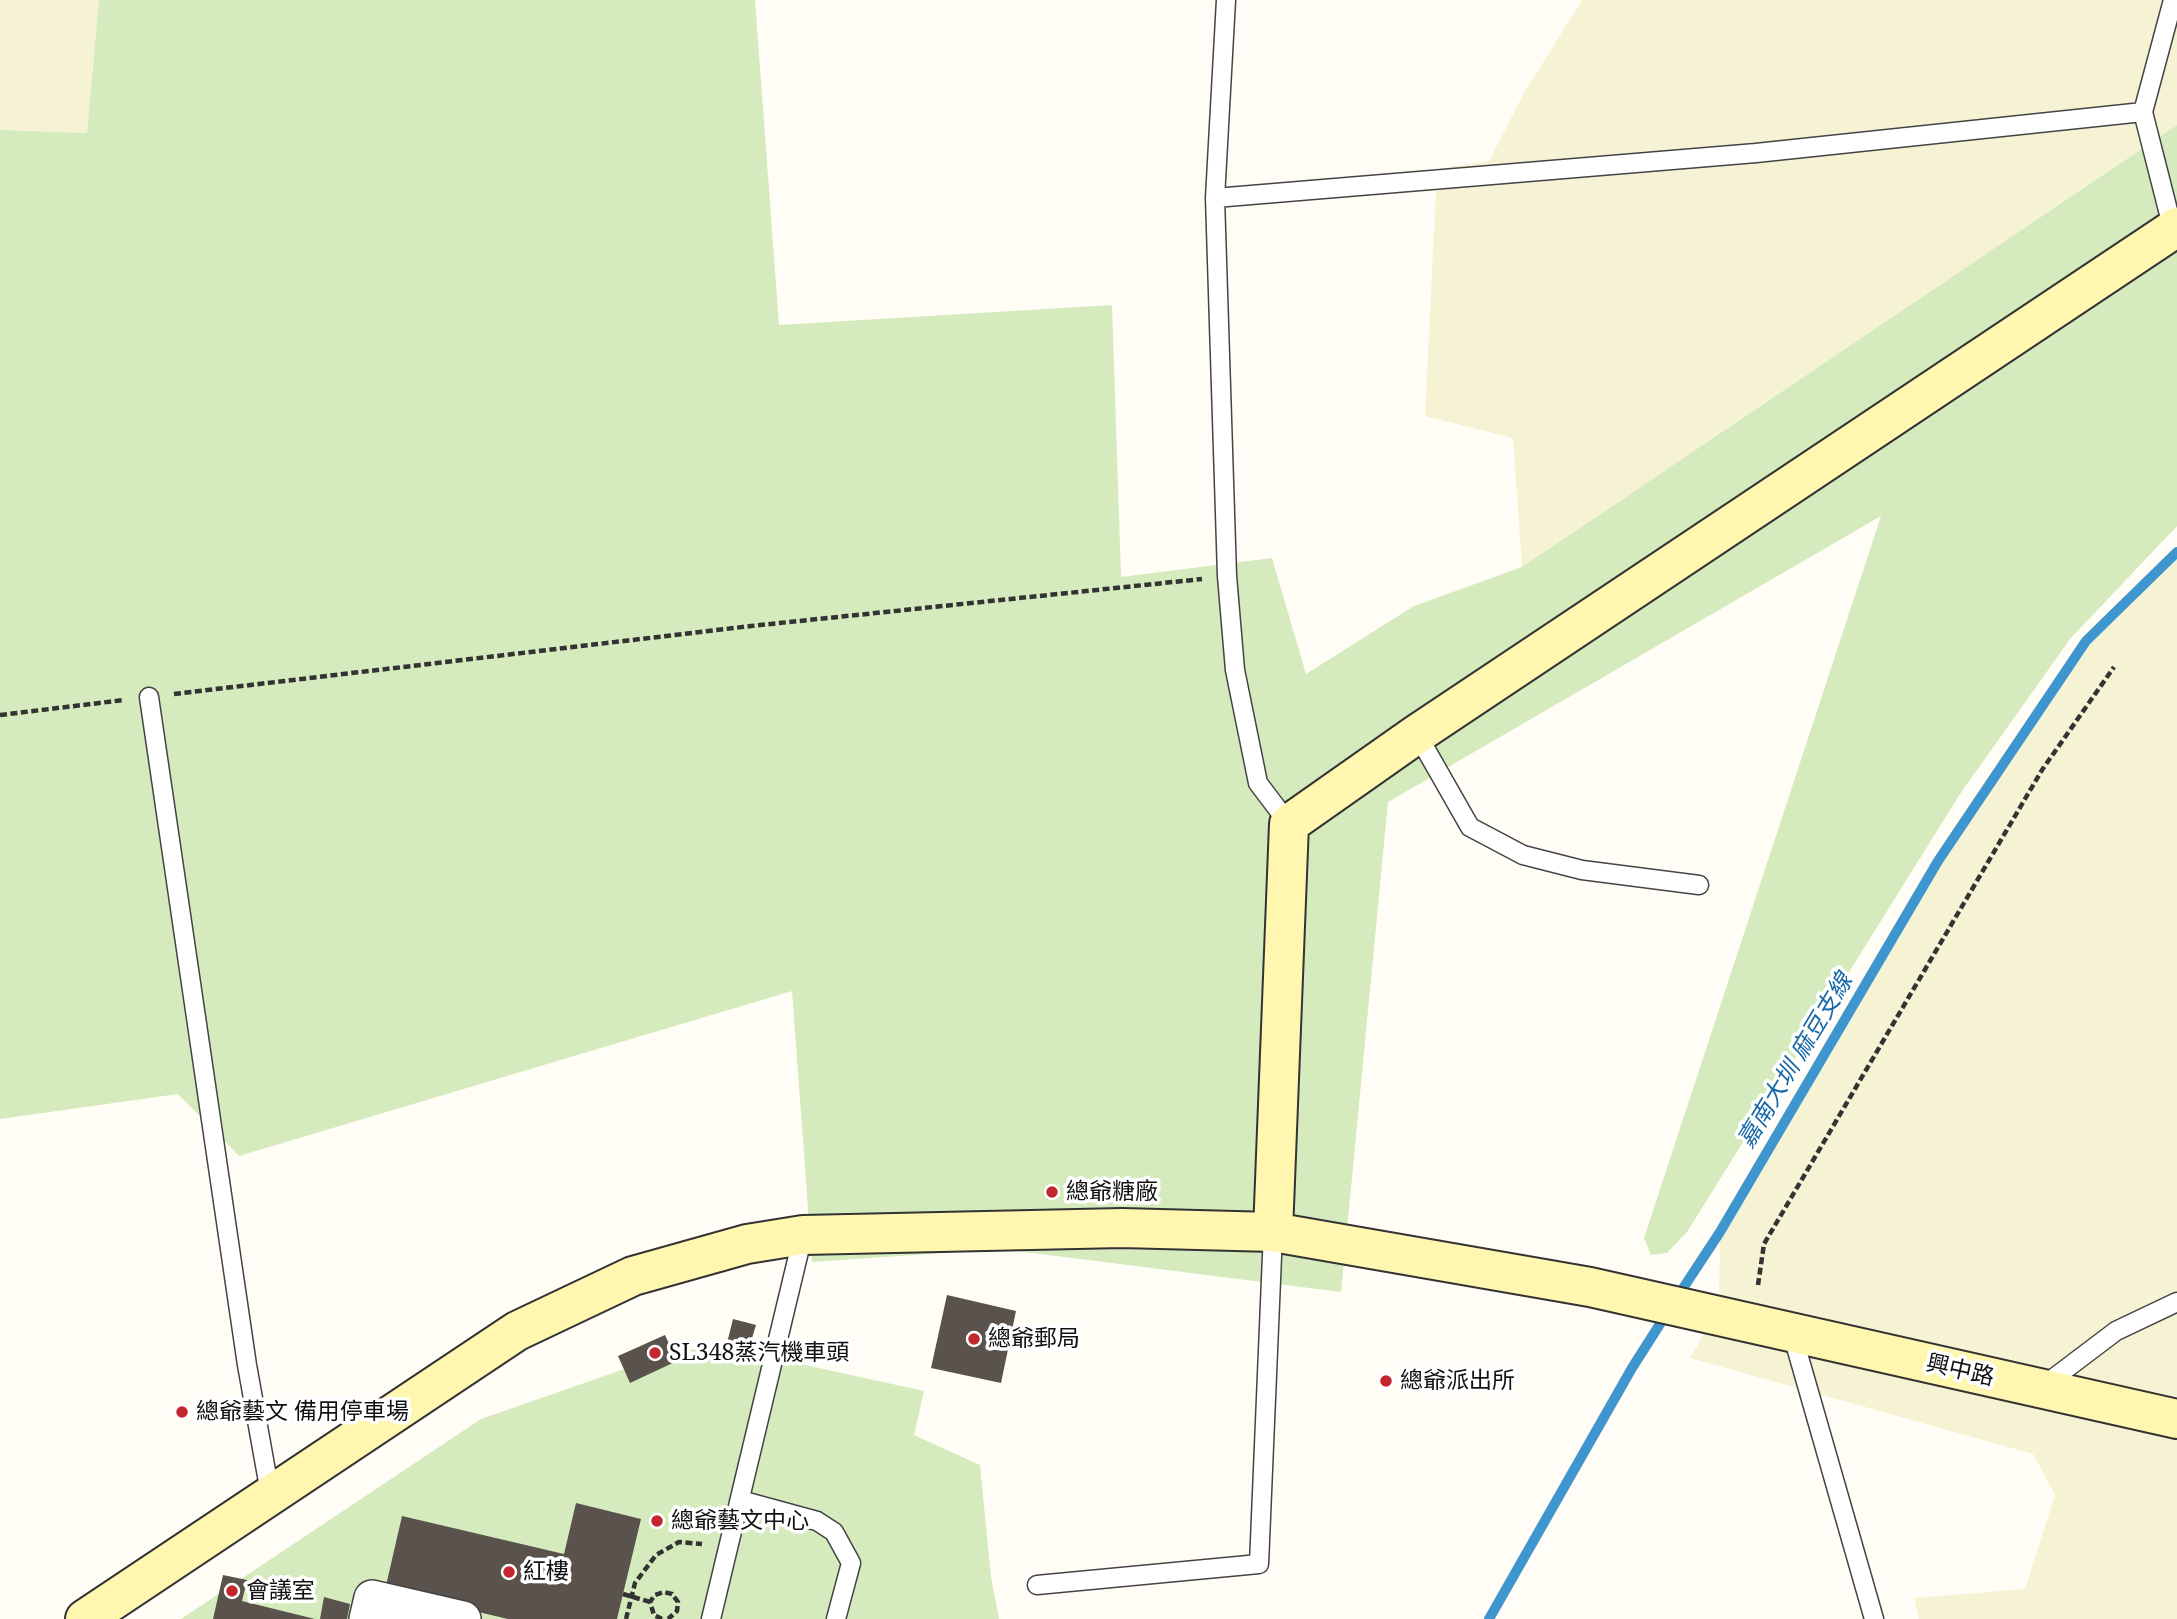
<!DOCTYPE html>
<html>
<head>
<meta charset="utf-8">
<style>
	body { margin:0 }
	canvas { display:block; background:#fffdf5 }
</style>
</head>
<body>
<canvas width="2177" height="1619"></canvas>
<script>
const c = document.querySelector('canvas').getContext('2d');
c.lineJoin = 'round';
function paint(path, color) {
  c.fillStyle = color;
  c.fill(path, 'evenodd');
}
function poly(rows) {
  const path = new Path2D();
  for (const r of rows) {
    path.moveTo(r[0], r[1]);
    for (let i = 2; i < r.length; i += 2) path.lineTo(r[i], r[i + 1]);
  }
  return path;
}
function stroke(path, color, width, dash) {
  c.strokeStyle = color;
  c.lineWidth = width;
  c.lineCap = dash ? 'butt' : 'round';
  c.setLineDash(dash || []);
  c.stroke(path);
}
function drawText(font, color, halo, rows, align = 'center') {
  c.font = font + ' "Noto Serif","Noto Sans TC",serif';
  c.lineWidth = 7;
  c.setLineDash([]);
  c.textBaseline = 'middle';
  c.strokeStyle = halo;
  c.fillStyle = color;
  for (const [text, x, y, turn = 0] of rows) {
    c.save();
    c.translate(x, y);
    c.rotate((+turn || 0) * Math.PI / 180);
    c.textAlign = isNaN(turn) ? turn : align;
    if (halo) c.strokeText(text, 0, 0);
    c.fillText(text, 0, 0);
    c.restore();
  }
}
paint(poly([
	[0,0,99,0,87,133,0,130],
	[1582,0,2177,0,2177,125,1522,567,1513,438,1425,416,1437,169,1489,161,1524,93],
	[2177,552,2177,1619,1919,1619,1914,1598,2025,1589,2055,1495,2033,1454,1690,1358,1719,1309,1720,1232,1938,861,2086,641]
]), '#f6f3d4');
paint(poly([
	[99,0,755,0,779,325,1112,305,1121,577,1272,558,1306,674,1414,606,1522,567,2177,125,2177,526,2070,639,1960,794,1687,1232,1667,1253,1651,1255,1644,1238,1881,516,1388,802,1341,1292,1001,1249,812,1262,792,991,239,1156,178,1094,0,1119,0,130,87,133],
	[728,1348,924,1391,914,1435,980,1465,991,1577,999,1619,181,1619,481,1419,679,1350]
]), '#d5ebbd');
stroke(poly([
	[1676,1299,1720,1232,1938,861,2086,641,2177,552],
	[1489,1619,1632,1368,1667,1313]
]), '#3f96cf', 10);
paint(poly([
	[947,1295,1016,1311,1001,1383,931,1368],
	[733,1319,756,1325,749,1348,727,1343],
	[665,1335,677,1361,630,1383,618,1356],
	[576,1503,641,1519,617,1619,508,1619,385,1590,402,1516,564,1554],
	[223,1575,247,1580,242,1601,315,1619,213,1619],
	[324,1597,350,1604,347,1619,320,1619]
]), '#5a524d');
const lane = poly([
	[1226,0,1215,198,1227,576,1235,670,1258,783,1289,824],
	[1215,198,1756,153,2143,112],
	[2173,230,2143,112,2173,0],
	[149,697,247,1365,270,1493],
	[1417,734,1470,827,1523,855,1582,870,1699,885],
	[1792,1333,1874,1619],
	[2042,1387,2116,1331,2177,1302],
	[740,1500,817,1521,834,1532,851,1563,836,1619],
	[1037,1585,1259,1564,1273,1232],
	[711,1619,803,1235]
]);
const street = poly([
	[367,1619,372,1598,463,1619]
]);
const secondary = poly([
	[1273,1232,1289,824,1417,734,2177,227],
	[85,1619,517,1331,633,1276,747,1244,803,1235,1122,1228,1273,1232,1590,1287,2177,1419]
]);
stroke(lane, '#444', 21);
stroke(street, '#444', 38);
stroke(secondary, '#333', 42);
stroke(poly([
	[174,694,751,626,1202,579],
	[0,715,124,700],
	[1758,1285,1764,1244,2042,770,2114,667],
	[623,1594,650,1602],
	[626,1619,635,1583,656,1555,679,1542,702,1544],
	[662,1619,654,1615,650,1602,655,1595,664,1592,672,1594,678,1602,677,1611,668,1619]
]), '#333', 4.5, [7, 3.5]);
stroke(lane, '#fff', 18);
stroke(street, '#fff', 35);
stroke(secondary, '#fff6b0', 38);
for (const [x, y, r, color] of [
	[1052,1192,7,"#c4262e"],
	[974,1339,7,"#c4262e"],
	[655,1353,7,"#c4262e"],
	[1386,1381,7,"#c4262e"],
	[182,1412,7,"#c4262e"],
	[657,1521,7,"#c4262e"],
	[509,1572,7,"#c4262e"],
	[232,1591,7,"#c4262e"]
]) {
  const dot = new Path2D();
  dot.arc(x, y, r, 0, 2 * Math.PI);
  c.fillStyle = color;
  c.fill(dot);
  stroke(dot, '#fff', 2.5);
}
drawText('23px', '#111', '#fff', [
	["總爺糖廠",1066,1192],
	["總爺郵局",988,1339],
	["SL348蒸汽機車頭",669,1353],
	["總爺派出所",1400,1381],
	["總爺藝文 備用停車場",196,1412],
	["總爺藝文中心",671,1521],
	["紅樓",523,1572],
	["會議室",246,1591]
], 'left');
drawText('23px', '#111', '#fff', [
	["興中路",1960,1371,13]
]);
drawText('italic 24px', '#1768a6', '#fff', [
	["嘉南大圳 麻豆支線",1796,1061,-59]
]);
</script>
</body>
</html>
